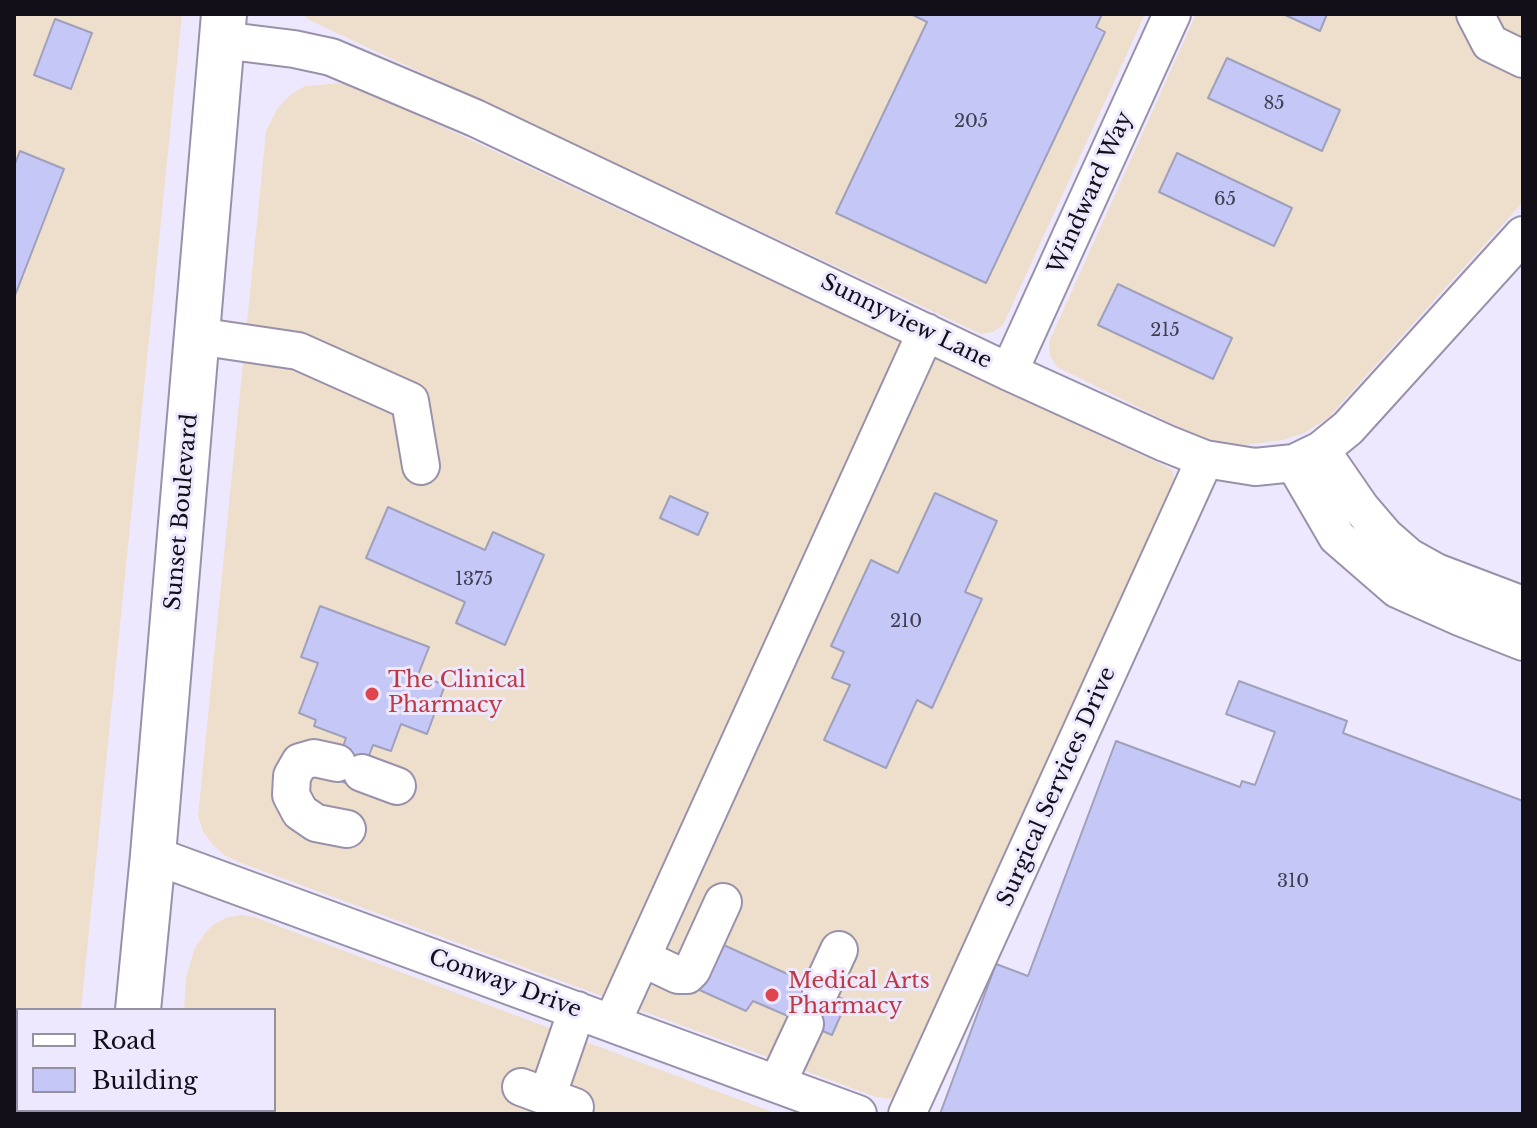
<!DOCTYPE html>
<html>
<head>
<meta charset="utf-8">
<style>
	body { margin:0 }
	#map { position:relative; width:1537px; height:1128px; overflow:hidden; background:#eee8fe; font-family:"Libre Baskerville",serif }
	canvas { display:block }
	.frame { position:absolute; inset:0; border:16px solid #120f18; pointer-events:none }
	.legend { position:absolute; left:16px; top:1008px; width:260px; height:104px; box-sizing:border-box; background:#eee8fe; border:2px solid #9691a2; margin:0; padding:10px 14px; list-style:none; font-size:24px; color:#120f18 }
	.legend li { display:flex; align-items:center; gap:16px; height:40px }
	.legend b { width:40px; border:2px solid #9691a2 }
</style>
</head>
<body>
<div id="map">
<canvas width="1537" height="1128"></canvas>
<div class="frame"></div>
<ul class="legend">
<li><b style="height:10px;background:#fff"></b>Road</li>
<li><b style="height:22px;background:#c5c7f7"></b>Building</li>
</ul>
</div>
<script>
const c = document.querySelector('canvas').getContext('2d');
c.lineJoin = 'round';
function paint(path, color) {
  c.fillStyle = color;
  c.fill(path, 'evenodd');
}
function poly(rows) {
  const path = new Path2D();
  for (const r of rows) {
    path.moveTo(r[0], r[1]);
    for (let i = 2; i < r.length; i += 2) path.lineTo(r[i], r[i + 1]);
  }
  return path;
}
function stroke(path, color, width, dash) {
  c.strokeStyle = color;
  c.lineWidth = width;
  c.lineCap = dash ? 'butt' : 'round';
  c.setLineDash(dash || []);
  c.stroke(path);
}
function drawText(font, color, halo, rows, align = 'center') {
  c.font = font + ' "Libre Baskerville",serif';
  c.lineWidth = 6;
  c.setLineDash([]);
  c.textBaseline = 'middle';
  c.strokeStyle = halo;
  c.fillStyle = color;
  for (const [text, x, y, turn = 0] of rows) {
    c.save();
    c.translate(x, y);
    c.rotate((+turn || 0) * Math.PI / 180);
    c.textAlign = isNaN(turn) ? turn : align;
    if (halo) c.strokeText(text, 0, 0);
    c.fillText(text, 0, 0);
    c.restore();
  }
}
paint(poly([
	[14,14,182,14,81,1010,18,1010,18,1110,71,1110,71,1114,14,1114],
	[302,14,1145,14,1003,325,993,332,981,334,309,20],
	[1196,14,1523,14,1523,202,1328,418,1304,433,1283,440,1245,445,1212,440,1178,427,1057,367,1050,356,1049,342],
	[340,83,375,95,1165,466,1173,471,1175,485,901,1092,894,1097,889,1099,876,1097,241,863,224,855,212,844,203,831,198,816,266,131,277,109,290,95,305,86],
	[241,915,254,917,778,1114,174,1114,175,1110,274,1110,274,1010,184,1010,186,977,195,948,205,933,213,925,228,917]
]), '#eedfcd');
const building = poly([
	[911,14,1102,14,1096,27,1105,32,986,283,836,213,927,22,911,14],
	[1283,14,1327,14,1320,31,1283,14],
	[55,19,92,33,71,89,34,75,55,19],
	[1227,58,1340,110,1322,151,1208,98,1227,58],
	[20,151,64,169,14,298,14,166,20,151],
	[1177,153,1292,208,1274,246,1159,192,1177,153],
	[1118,284,1232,338,1213,379,1098,325,1118,284],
	[935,493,997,521,965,592,982,599,932,708,917,700,886,768,824,740,850,685,832,678,844,652,831,646,871,560,898,573,935,493],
	[670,496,708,513,698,535,660,518,670,496],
	[388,507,485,550,493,532,544,555,505,645,456,623,465,602,366,558,388,507],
	[320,606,429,647,418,675,445,685,427,734,401,724,391,751,373,745,357,787,332,778,346,738,314,726,316,720,299,713,318,663,301,657,320,606],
	[1239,681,1347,721,1343,733,1523,801,1523,1114,940,1114,996,964,1028,976,1116,741,1240,787,1242,781,1255,785,1275,732,1226,714,1239,681],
	[717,942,847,1001,832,1035,753,1001,746,1011,695,988,717,942]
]);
paint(building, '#c5c7f7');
stroke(building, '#9fa0ba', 2);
const minor = poly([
	[1475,14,1490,43,1523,59],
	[221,40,294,49,331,57,475,118,1009,372,1165,443,1205,459,1255,467,1294,463,1321,450,1348,428,1523,235],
	[197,336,298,351,410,401,421,466],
	[1009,372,1172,14],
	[1321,450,1361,508,1385,536,1409,557,1436,572,1523,605],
	[1294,463,1337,537,1397,589,1462,618,1523,642],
	[337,763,314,758,300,762,292,776,291,795,300,812,316,823,347,829],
	[362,773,397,786],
	[153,855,858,1114],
	[642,958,678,975,687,975,692,970,723,902],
	[821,989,839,950],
	[612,1023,926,332],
	[777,1084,805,1024],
	[521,1087,575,1107],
	[547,1097,577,1010],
	[907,1114,1205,459]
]);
const major = poly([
	[138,1010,153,855,224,14],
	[128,1114,128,1110]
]);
stroke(minor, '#9991aa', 40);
stroke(major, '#9991aa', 48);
stroke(minor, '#fff', 36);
stroke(major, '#fff', 44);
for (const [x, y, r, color] of [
	[372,694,8,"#e0444e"],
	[772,995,8,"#e0444e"]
]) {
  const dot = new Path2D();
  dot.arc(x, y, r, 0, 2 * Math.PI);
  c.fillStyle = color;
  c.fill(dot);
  stroke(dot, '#eee8fe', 3);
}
drawText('18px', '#3f3d50', null, [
	["85",1274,104],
	["205",971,122],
	["65",1225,200],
	["215",1165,331],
	["1375",474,580],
	["210",906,622],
	["310",1293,882]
]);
drawText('22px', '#120f18', '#eee8fe', [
	["Windward Way",1091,193,-66],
	["Sunnyview Lane",906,322,26],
	["Sunset Boulevard",182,512,-85],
	["Surgical Services Drive",1057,787,-66],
	["Conway Drive",505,984,20]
]);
drawText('22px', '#be3a42', '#eee8fe', [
	["The Clinical",388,681],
	["Pharmacy",388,706],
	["Medical Arts",788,982],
	["Pharmacy",788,1007]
], 'left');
</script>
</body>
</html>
